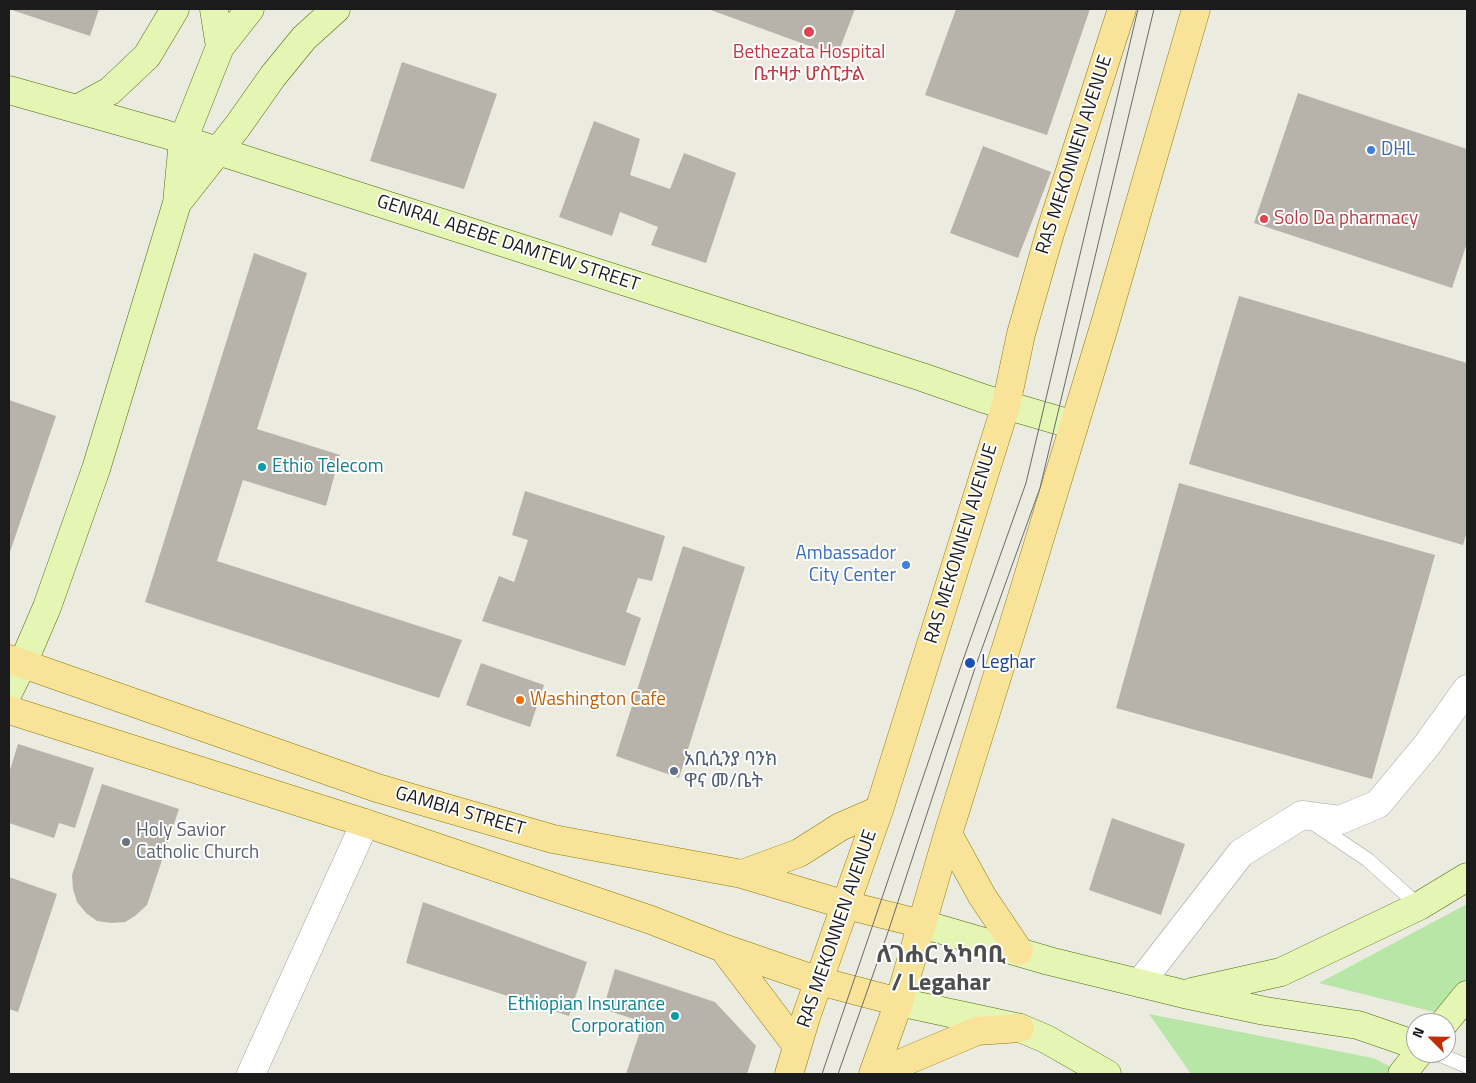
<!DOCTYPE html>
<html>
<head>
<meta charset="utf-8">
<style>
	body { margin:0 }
	#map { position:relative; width:1476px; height:1083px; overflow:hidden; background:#ecebe0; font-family:"Titillium Web",sans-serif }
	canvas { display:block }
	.frame { position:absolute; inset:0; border:10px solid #1b1b1b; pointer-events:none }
	.north { position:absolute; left:1406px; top:1013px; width:50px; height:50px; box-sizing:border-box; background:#fff; border:1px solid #a4a4a4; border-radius:50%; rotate:293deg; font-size:14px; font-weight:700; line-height:20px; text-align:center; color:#1b1b1b }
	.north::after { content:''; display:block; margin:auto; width:18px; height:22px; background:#bf2e07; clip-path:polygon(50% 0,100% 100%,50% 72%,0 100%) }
</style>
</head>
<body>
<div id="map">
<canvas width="1476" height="1083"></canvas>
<div class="frame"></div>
<div class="north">N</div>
</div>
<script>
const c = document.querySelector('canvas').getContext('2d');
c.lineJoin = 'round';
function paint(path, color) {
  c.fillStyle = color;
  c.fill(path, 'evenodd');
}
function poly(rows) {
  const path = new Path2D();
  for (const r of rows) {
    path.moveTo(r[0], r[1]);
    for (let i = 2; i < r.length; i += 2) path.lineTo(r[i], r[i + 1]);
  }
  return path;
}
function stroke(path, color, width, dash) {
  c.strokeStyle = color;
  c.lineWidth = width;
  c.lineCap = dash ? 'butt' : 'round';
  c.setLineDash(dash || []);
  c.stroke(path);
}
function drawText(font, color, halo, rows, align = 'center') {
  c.font = font + ' "Titillium Web","Noto Sans Ethiopic",sans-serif';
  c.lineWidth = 4;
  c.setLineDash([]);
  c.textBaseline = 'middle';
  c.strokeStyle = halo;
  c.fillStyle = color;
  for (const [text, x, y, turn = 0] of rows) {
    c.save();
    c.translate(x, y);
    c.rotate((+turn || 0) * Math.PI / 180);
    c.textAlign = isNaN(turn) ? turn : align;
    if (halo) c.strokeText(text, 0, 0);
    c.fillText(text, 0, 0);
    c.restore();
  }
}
paint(poly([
	[1467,904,1467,981,1434,1012,1319,983],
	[1149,1014,1373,1058,1395,1069,1388,1074,1191,1074]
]), '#b8e6a7');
paint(poly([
	[9,9,99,9,90,36],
	[708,9,855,9,837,56],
	[956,9,1090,9,1047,135,925,95],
	[402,62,497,94,464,189,370,161],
	[1298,93,1467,149,1467,243,1452,288,1254,223],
	[594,121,640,139,630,175,670,189,684,153,736,173,706,263,651,245,658,227,620,212,612,236,559,217],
	[983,146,1051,172,1018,258,950,233],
	[254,253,307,273,257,429,340,455,326,506,243,480,217,561,462,640,439,698,145,602],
	[1239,296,1467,363,1467,531,1463,545,1189,464],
	[9,400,56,416,9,555],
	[1179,483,1435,555,1372,779,1116,708],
	[525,491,665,536,652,581,638,578,626,612,641,618,625,666,482,621,499,576,514,582,528,540,512,535],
	[683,546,745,567,679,778,616,756],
	[481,663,544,685,530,727,466,705],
	[18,744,94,768,75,828,59,823,54,838,9,823,9,773],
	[102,784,179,809,147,905,135,916,125,922,111,923,97,921,86,913,77,902,73,889,72,875],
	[1112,818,1185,844,1161,915,1089,890],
	[9,877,57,894,18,1012,9,1009],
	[423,902,587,962,569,1016,406,963],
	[615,969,715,1002,756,1046,747,1074,626,1074,643,1022,603,1009]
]), '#b8b3aa');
const service = poly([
	[1313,823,1368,860,1419,906],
	[1436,1053,1467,1066]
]);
const minor = poly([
	[1140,983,1241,853,1302,815,1340,820,1378,804,1427,745,1467,689],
	[251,1074,365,823]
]);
const secondary = poly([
	[214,9,220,47],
	[9,90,165,134,922,377,985,399,1074,425],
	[77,109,110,91,147,56,175,9],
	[177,203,237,127,273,76,304,38,336,9],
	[9,691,23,663,47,607,96,469,177,203,183,140,220,47,250,9],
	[922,924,1049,961,1184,994,1265,1011,1358,1025,1416,1045],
	[1192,992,1281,972,1419,906,1467,877],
	[899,1002,1020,1028,1046,1039,1107,1074],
	[1444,1023,1467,995],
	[1402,1074,1419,1053]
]);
const primary = poly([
	[9,659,377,788,553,839,742,874,846,905,922,924],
	[9,710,365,823,651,920,723,948,819,981,899,1002],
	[948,834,982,896,1019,951],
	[742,874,799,853,840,827,879,810],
	[723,948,797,1046],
	[789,1074,806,1017,879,810,1006,405,1021,334,1050,233,1122,9],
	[873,1074,899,1002,948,834,1022,597,1104,327,1196,9],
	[886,1074,899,1064,977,1031,1020,1028]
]);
stroke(service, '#a2a2a2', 15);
stroke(minor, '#a2a2a2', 29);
stroke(secondary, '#4c6b08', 29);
stroke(primary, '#8c7c05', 29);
stroke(service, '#fff', 14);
stroke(minor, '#fff', 28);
stroke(secondary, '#e5f6b4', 28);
stroke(primary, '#f8e399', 28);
stroke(poly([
	[822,1074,963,660,1026,483,1138,9],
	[838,1074,888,932,976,665,1040,488,1154,9]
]), '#696969', 1);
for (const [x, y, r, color] of [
	[809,32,6,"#e0444e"],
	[1371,150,5,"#3f7fe0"],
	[1264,219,5,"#e0444e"],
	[262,467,5,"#0f9aa8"],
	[906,565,5,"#3f7fe0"],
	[970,663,6,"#1a4fb4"],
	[520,700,5,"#e8710a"],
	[674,771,5,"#5c6f8a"],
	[126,842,5,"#6b7280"],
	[675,1016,5,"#0f9aa8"]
]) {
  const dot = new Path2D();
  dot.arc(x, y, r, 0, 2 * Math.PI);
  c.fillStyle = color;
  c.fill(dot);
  stroke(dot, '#fff', 2);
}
drawText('19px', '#be3a42', '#fff', [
	["Bethezata Hospital",809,53],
	["ቤተዛታ ሆስፒታል",809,75],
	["Solo Da pharmacy",1274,219,"left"]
]);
drawText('19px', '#366cbe', '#fff', [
	["DHL",1381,150],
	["Ambassador",896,554,"right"],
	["City Center",896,576,"right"]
], 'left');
drawText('19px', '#1b1b1b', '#fff', [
	["RAS MEKONNEN AVENUE",1075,155,-72],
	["GENRAL ABEBE DAMTEW STREET",508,244,18],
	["RAS MEKONNEN AVENUE",962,544,-73],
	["GAMBIA STREET",460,812,16],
	["RAS MEKONNEN AVENUE",838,929,-71]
]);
drawText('19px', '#0d838f', '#fff', [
	["Ethio Telecom",272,467],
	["Ethiopian Insurance",665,1005,"right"],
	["Corporation",665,1027,"right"]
], 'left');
drawText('19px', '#164399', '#fff', [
	["Leghar",981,663]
], 'left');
drawText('19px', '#c56008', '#fff', [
	["Washington Cafe",530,700]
], 'left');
drawText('19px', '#4e5e75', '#fff', [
	["አቢሲንያ ባንክ",684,760],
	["ዋና መ/ቤት",684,782]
], 'left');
drawText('19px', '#5b616d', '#fff', [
	["Holy Savior",136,831],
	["Catholic Church",136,853]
], 'left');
drawText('bold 24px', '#4e4e4e', '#fff', [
	["ለገሐር አካባቢ",941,956],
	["/ Legahar",941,984]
]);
</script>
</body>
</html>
